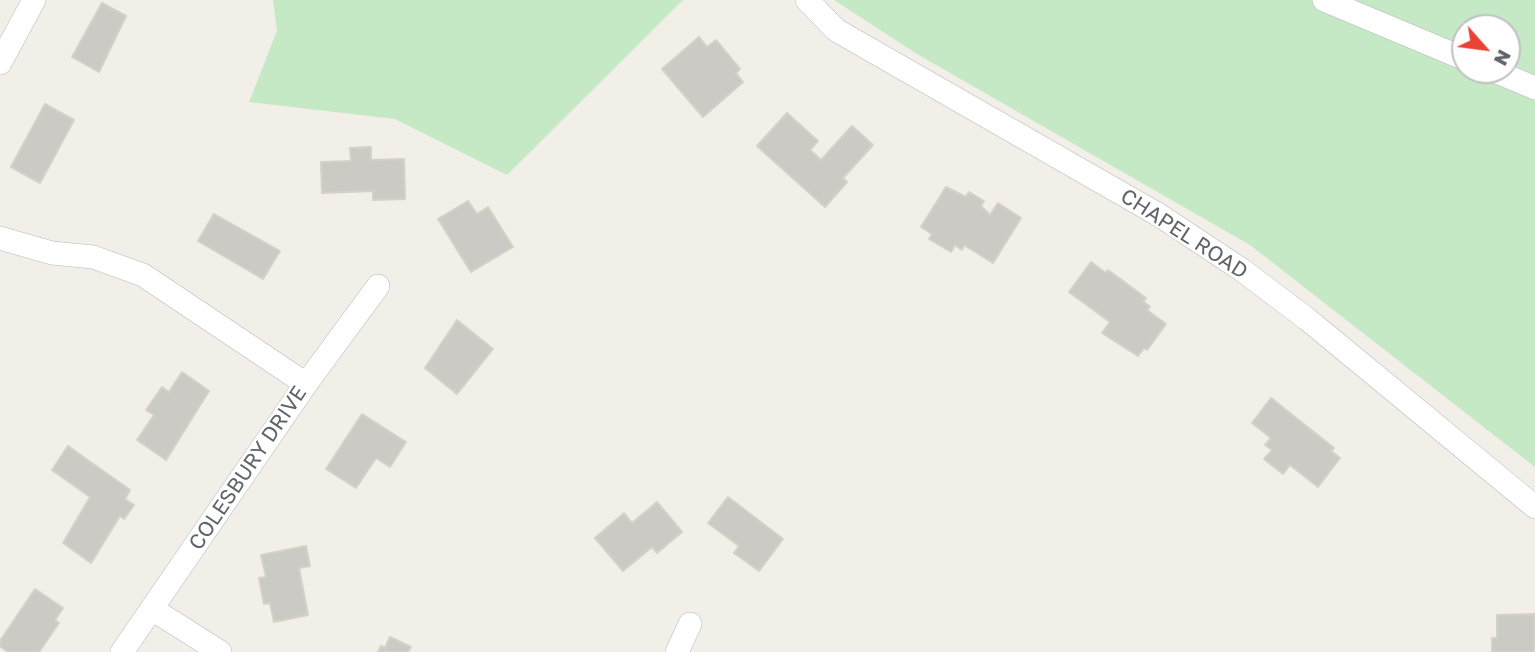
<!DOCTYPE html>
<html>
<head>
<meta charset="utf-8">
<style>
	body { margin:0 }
	#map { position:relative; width:1535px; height:652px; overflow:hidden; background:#f1efe8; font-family:"Golos Text",sans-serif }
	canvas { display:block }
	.north { position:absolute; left:1451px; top:14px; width:70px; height:70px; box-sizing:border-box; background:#fff; border:2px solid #bfc1c3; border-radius:50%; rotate:118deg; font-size:19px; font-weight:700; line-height:28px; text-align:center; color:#5f6368 }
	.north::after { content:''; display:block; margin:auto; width:24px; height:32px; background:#ea4335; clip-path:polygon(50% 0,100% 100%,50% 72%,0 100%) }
</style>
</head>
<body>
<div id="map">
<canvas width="1535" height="652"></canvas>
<div class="north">N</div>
</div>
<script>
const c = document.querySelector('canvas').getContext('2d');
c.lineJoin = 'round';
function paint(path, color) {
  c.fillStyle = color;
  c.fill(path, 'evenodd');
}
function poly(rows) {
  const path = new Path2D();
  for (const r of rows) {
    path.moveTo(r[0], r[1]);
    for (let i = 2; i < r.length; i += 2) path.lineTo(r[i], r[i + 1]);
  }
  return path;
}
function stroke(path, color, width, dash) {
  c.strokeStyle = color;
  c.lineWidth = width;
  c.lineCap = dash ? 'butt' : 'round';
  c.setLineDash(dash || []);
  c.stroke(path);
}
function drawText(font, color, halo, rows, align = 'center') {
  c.font = font + ' "Golos Text",sans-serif';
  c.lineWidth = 5;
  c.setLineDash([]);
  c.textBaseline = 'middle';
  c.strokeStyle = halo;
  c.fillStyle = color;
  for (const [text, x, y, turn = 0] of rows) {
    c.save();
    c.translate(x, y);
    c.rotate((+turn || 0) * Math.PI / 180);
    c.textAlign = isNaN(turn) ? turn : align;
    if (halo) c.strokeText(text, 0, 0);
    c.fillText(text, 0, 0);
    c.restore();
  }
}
paint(poly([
	[273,0,683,0,507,175,395,119,249,102,277,31],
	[834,0,1535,0,1535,467,1250,245,917,54],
	[1465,28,1507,28,1507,70,1465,70]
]), '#c5e8c5');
const building = poly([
	[102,3,126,16,99,72,72,57,102,3],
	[699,37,707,47,716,40,740,69,736,73,743,82,703,117,662,69,699,37],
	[45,104,74,120,40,183,11,167,45,104],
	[787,113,818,141,810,150,821,160,852,126,873,145,843,178,847,182,825,207,757,146,787,113],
	[371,147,371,160,404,159,405,199,373,200,373,191,322,193,321,162,351,161,350,148,371,147],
	[946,187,966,197,969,192,984,201,981,206,990,215,998,203,1021,218,993,263,964,245,962,250,955,245,951,252,929,239,932,234,921,227,946,187],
	[468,201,477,214,488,207,513,247,471,272,438,219,468,201],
	[214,214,280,251,263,279,198,241,214,214],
	[1091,262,1106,273,1108,270,1146,298,1143,301,1150,307,1147,310,1166,324,1147,350,1144,348,1138,356,1102,333,1110,322,1069,292,1091,262],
	[457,320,493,349,457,394,425,368,457,320],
	[182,372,209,391,166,460,137,440,154,415,146,410,162,387,169,392,182,372],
	[1271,398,1334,448,1331,451,1340,458,1318,487,1290,465,1283,474,1264,459,1272,450,1265,445,1271,438,1252,423,1271,398],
	[362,414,406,442,390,467,376,458,356,488,326,469,362,414],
	[68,446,130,490,125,499,134,505,124,519,120,516,91,563,63,543,90,497,52,470,68,446],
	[728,497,783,539,759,571,734,553,739,546,708,523,728,497],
	[657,502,682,532,657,553,652,547,623,571,595,538,624,513,632,523,657,502],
	[306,546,310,566,299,568,308,615,274,622,270,603,264,604,259,578,266,577,261,555,306,546],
	[35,589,63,608,55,620,59,623,39,652,8,652,0,646,0,641,35,589],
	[1535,614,1535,652,1492,652,1492,638,1497,638,1497,615,1535,614],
	[390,637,411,647,408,652,378,652,381,646,385,648,390,637]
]);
paint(building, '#cccac5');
stroke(building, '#d6d1c6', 2);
const minor = poly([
	[807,0,836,30,1159,215,1242,270,1307,319,1535,507],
	[1324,0,1465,59],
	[0,63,34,0],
	[1492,70,1535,88],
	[0,238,52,253,93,257,143,275,306,384],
	[152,609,220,652],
	[122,652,306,384,378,286],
	[677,652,690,624]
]);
stroke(minor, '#b5b8bc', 24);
stroke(minor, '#fff', 23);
drawText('21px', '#5f6368', '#fff', [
	["CHAPEL ROAD",1184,234,33],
	["COLESBURY DRIVE",248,468,-56]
]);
</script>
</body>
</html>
